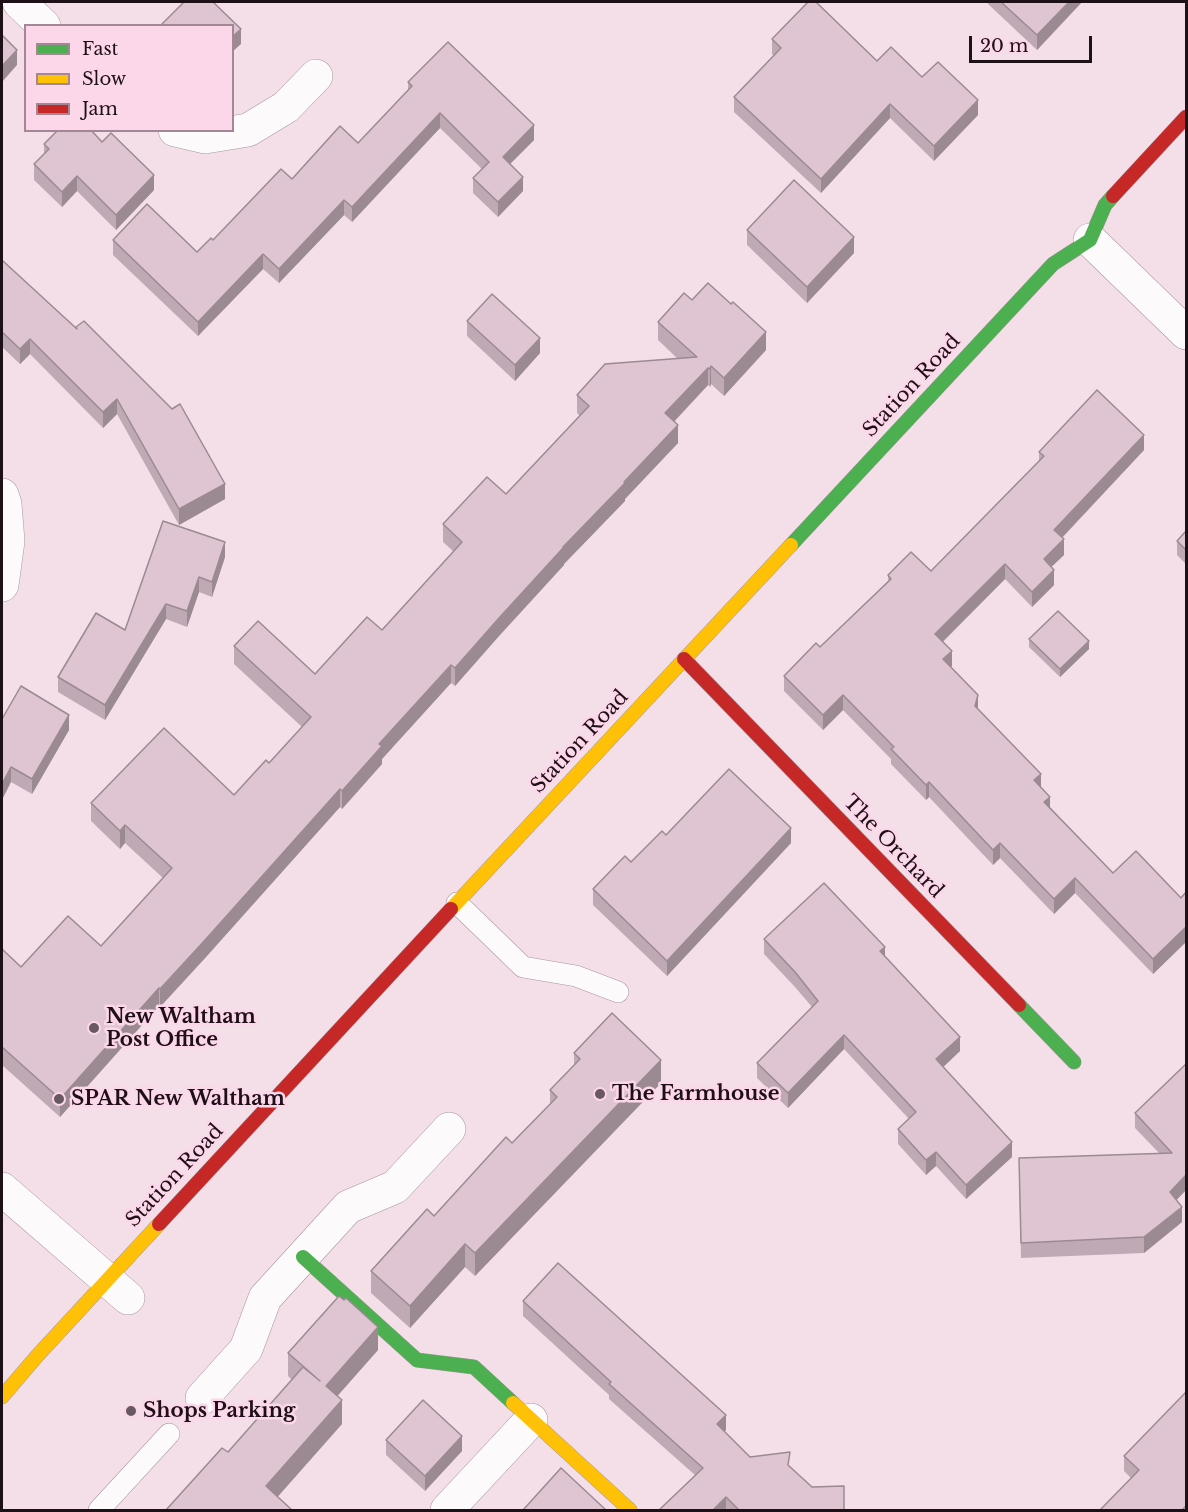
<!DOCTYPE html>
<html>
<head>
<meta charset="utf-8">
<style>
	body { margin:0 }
	#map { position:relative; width:1188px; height:1512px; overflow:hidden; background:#f4dfe9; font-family:"Libre Baskerville",serif }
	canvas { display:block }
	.frame { position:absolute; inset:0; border:3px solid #1d1017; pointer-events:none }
	.legend { position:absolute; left:24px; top:24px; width:210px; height:108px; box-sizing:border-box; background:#fcd7e9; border:2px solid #a38795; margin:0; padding:8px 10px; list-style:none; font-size:18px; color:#1d1017 }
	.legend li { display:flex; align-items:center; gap:12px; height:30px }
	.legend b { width:30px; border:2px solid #a38795 }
	.scale { position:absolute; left:969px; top:36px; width:123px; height:27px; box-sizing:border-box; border:3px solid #1d1017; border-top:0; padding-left:8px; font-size:18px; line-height:21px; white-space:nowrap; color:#1d1017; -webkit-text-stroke:4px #fcd7e9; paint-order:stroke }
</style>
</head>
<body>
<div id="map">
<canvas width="1188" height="1512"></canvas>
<div class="frame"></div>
<ul class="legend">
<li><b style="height:8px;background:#4caf50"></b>Fast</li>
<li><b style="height:8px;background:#ffc107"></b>Slow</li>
<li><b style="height:8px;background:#c62828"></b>Jam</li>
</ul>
<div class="scale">20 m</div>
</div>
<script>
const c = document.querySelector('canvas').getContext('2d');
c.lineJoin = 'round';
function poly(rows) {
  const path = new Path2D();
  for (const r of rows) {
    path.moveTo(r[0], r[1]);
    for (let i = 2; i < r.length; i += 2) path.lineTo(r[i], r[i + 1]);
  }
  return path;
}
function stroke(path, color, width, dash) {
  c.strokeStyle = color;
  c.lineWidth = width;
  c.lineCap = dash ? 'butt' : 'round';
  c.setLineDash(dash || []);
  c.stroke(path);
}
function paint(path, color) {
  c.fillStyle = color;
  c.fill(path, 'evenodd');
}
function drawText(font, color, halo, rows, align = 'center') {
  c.font = font + ' "Libre Baskerville",serif';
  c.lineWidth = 5;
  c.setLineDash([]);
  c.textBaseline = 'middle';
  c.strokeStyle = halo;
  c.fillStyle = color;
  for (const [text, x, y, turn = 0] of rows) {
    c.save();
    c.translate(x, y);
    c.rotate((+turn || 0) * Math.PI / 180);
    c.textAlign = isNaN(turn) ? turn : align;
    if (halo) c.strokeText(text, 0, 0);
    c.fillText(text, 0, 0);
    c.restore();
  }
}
const lane = poly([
	[457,903,523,967,576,976,618,992],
	[99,1510,169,1434]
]);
const street = poly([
	[19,2,44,26],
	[175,130,205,137,248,130,286,107,316,76],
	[1090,240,1186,333],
	[2,495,5,504,8,541,2,585],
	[2,1189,128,1298],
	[202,1398,246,1349,265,1298,348,1207,395,1187,449,1129],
	[447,1510,531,1420]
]);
const fast = poly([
	[791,545,1053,264,1090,240,1105,205,1113,196],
	[1019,1005,1074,1062],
	[303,1257,417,1360,474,1367,513,1403]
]);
const slow = poly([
	[451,909,791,545],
	[2,1397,37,1356,159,1224],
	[513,1403,630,1510]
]);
const jam = poly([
	[1113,196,1186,117],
	[684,659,1019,1005],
	[159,1224,451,909]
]);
stroke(lane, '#a5969e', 22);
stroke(street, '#a5969e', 34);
stroke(fast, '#a5969e', 15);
stroke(slow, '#a5969e', 15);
stroke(jam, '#a5969e', 15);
stroke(lane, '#fdfafc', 21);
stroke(street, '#fdfafc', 33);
stroke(fast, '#4caf50', 14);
stroke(slow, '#ffc107', 14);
stroke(jam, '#c62828', 14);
paint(poly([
	[988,2,1082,2,1037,50,988,4],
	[772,39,877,61,922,77,978,115,934,161,890,118,821,193,734,112,734,97,774,56,772,54],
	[408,82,534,140,510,164,523,191,498,217,473,193,473,178,482,169,440,128,352,222,344,215,279,283,263,269,198,336,113,255,113,240,197,252,292,179,358,143,408,90],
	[44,144,154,190,116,230,77,191,62,207,34,180,34,164,44,154],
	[747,230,854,253,807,303,747,245],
	[2,263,225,499,179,525,117,414,103,428,30,354,20,364,2,347],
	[692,300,766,350,724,396,711,384,710,387,708,385,674,422,678,443,625,499,625,501,564,564,564,565,499,636,455,686,451,683,382,759,382,764,342,809,340,807,206,957,160,1007,159,1006,60,1117,2,1065,2,949,21,967,101,946,163,878,125,843,120,849,91,821,91,803,234,795,269,763,302,727,234,664,234,646,315,674,382,630,454,552,443,542,443,524,506,494,580,416,577,413,577,395,678,359,658,340,658,322],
	[467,321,540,353,515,381,467,336],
	[1144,450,1062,538,1064,555,1051,567,1054,585,1032,607,1005,579,943,642,952,666,951,667,978,709,1041,787,1050,807,1113,873,1181,898,1186,892,1186,944,1186,942,1153,974,1075,893,1054,914,1000,858,993,865,929,797,926,800,891,764,891,759,843,710,823,730,784,691,784,676,820,647,888,581,888,575,931,571,1039,461,1039,452],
	[1186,531,1186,564,1177,555,1177,541],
	[225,557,212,597,199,592,187,627,166,619,105,720,58,692,58,677,125,630],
	[1029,639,1089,649,1060,677,1029,647],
	[2,719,69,730,32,794,11,782],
	[666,835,791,843,667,976,593,905,593,889,631,862],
	[764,939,885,956,960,1051,943,1067,1012,1157,966,1199,936,1166,926,1175,898,1144,898,1129,909,1119,844,1049,788,1108,757,1078,757,1063,812,1007,795,987,764,954],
	[574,1053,661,1083,475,1276,465,1267,410,1328,371,1293,371,1271,434,1216,512,1143,550,1105,550,1090,574,1065],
	[1186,1064,1186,1190,1176,1200,1182,1222,1144,1253,1021,1258,1019,1173,1159,1153,1135,1128,1135,1113],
	[523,1301,726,1430,724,1431,750,1457,790,1467,812,1487,844,1510,659,1510,695,1475,609,1399,609,1395,523,1316],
	[378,1350,337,1396,342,1424,277,1497,228,1452,292,1380,288,1376,288,1353],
	[386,1440,462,1451,425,1491,386,1455],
	[1124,1456,1186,1510,1131,1478,1124,1471]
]), '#bfa9b4');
paint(poly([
	[1069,2,1082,2,1037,50,1037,35],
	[241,29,241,44,232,52,232,37],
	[17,50,17,65,2,82,2,66],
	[978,100,978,115,934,161,934,146],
	[890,104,890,118,821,193,821,179],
	[440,113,440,128,352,222,352,207],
	[534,125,534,140,503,171,503,157],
	[154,175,154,190,116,230,116,215],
	[77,176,77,191,62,207,62,192],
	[523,177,523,191,498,217,498,202],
	[344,200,344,215,279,283,279,269],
	[854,237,854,253,807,303,807,287],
	[263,254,263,269,198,336,198,322],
	[766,332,766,350,724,396,724,378],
	[540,338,540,353,515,381,515,365],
	[30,339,30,354,20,364,20,349],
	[711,366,711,384,710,387,710,369],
	[708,368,708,385,665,431,665,413],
	[117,399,117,414,103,428,103,412],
	[678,425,678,443,625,499,625,501,564,564,564,565,499,636,455,686,455,668,563,547],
	[1144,435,1144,450,1054,546,1054,530],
	[225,484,225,499,179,525,179,509],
	[1064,539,1064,555,1044,574,1044,559],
	[225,542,225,557,212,597,212,582],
	[1005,564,1005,579,935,649,935,634],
	[1054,570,1054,585,1032,607,1032,592],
	[199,577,199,592,187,627,187,611],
	[166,604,166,619,105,720,105,705],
	[1089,641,1089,649,1060,677,1060,669],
	[952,651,952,666,943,674,943,659],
	[451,665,451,683,382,759,382,764,342,809,342,791,379,744],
	[843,695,843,710,823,730,823,715],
	[978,695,978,710,975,706],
	[69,715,69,730,32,794,32,779],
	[11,767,11,782,2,800,2,784],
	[1041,774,1041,789,1034,780],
	[929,782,929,797,926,800,926,785],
	[340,789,340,807,206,957,160,1007,160,989],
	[1050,797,1050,812,1044,802],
	[125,825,125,843,120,849,120,831],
	[791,828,791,843,667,976,667,961],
	[1000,843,1000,858,993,865,993,850],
	[1075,878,1075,893,1054,914,1054,899],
	[1186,927,1186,942,1153,974,1153,959],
	[885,947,885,962,880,951],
	[159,988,159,1006,60,1117,60,1099],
	[844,1035,844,1049,788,1108,788,1093],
	[960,1037,960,1051,936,1074,936,1059],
	[661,1060,661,1083,475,1276,475,1253],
	[1012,1142,1012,1157,966,1199,966,1185],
	[936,1152,936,1166,926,1175,926,1160],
	[1186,1175,1186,1190,1170,1207,1170,1192],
	[1182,1207,1182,1222,1144,1253,1144,1237],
	[465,1244,465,1267,410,1328,410,1306],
	[378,1327,378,1350,326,1409,326,1386],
	[342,1400,342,1424,266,1510,266,1486],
	[726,1415,726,1430,717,1439,717,1424],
	[462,1436,462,1451,425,1491,425,1476],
	[726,1497,726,1510,713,1510]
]), '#9b8a92');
const building = poly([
	[184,2,213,2,241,29,232,37,232,26,160,26,184,2],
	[808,2,816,2,877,61,891,47,922,77,938,62,978,100,934,146,890,104,821,179,734,97,781,48,772,39,808,2],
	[1001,2,1069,2,1037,35,1001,2],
	[2,35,17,50,2,66,2,35],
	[448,42,534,125,503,157,523,177,498,202,473,178,489,162,440,113,352,207,344,200,279,269,263,254,198,322,113,240,147,204,197,252,211,238,213,240,281,169,292,179,340,126,358,143,412,86,408,82,448,42],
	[58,130,91,130,102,142,111,133,154,175,116,215,77,176,62,192,34,164,49,149,44,144,58,130],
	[794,180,854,237,807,287,747,230,794,180],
	[3,261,77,329,76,327,84,321,172,409,180,404,225,484,179,509,117,399,103,412,30,339,20,349,2,332,2,263,3,261],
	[708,283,731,304,733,302,766,332,724,378,711,366,710,369,708,368,665,413,678,425,624,482,625,483,563,547,564,547,499,618,455,668,451,665,379,744,382,746,342,791,340,789,206,939,160,989,159,988,60,1099,2,1047,2,949,21,967,68,916,101,946,172,868,125,825,120,831,91,803,164,728,234,795,266,760,269,763,311,717,234,646,258,621,315,674,367,617,382,630,462,542,443,524,487,477,506,494,589,406,577,395,605,364,697,357,658,322,684,293,692,300,708,283],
	[492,294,540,338,515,365,467,321,492,294],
	[1097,390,1144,435,1054,530,1064,539,1044,559,1054,570,1032,592,1005,564,935,634,952,651,943,659,978,695,975,706,1041,774,1034,780,1050,797,1044,802,1113,873,1136,851,1181,898,1186,892,1186,929,1186,927,1153,959,1075,878,1054,899,1000,843,993,850,929,782,926,785,891,749,894,747,843,695,823,715,784,676,816,643,820,647,891,579,888,575,911,552,931,571,1044,456,1039,452,1097,390],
	[163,521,225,542,212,582,199,577,187,611,166,604,105,705,58,677,96,613,125,630,163,521],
	[1186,531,1186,550,1177,541,1186,531],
	[1058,611,1089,641,1060,669,1029,639,1058,611],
	[21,686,69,715,32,779,11,767,2,784,2,719,21,686],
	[729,769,791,828,667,961,593,889,625,856,631,862,662,831,666,835,729,769],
	[824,883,885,947,880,951,960,1037,936,1059,1012,1142,966,1185,936,1152,926,1160,898,1129,916,1112,844,1035,788,1093,757,1063,818,1001,795,972,764,939,824,883],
	[612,1013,661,1060,475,1253,465,1244,410,1306,371,1271,427,1209,434,1216,506,1137,512,1143,557,1097,550,1090,580,1059,574,1053,612,1013],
	[1186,1064,1186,1175,1170,1192,1182,1207,1144,1237,1021,1243,1019,1158,1172,1153,1135,1113,1186,1064],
	[558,1263,726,1415,717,1424,750,1457,790,1452,788,1465,812,1487,844,1486,844,1510,739,1510,726,1497,713,1510,659,1510,703,1468,609,1384,611,1382,523,1301,558,1263],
	[339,1296,344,1300,346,1298,378,1327,326,1386,342,1400,266,1486,292,1510,166,1510,222,1448,228,1452,303,1367,320,1381,288,1353,339,1296],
	[1186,1392,1186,1506,1182,1510,1100,1510,1139,1470,1124,1456,1186,1392],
	[423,1400,462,1436,425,1476,386,1440,423,1400],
	[561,1468,606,1510,523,1510,561,1468]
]);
paint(building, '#dec5d1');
stroke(building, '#9b8a92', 1.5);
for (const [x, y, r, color] of [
	[94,1028,6,"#685860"],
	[600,1094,6,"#685860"],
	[59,1099,6,"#685860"],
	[131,1411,6,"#685860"]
]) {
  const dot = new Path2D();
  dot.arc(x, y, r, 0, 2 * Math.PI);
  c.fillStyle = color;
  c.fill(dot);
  stroke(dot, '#fcd7e9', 2);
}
drawText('20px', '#1d1017', '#fcd7e9', [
	["Station Road",912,386,-47],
	["Station Road",580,742,-47],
	["The Orchard",893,847,46],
	["Station Road",175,1176,-47]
]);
drawText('bold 20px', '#1d1017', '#fcd7e9', [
	["New Waltham",106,1017],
	["Post Office",106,1040],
	["The Farmhouse",612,1094],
	["SPAR New Waltham",71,1099],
	["Shops Parking",143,1411]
], 'left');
</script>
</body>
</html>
